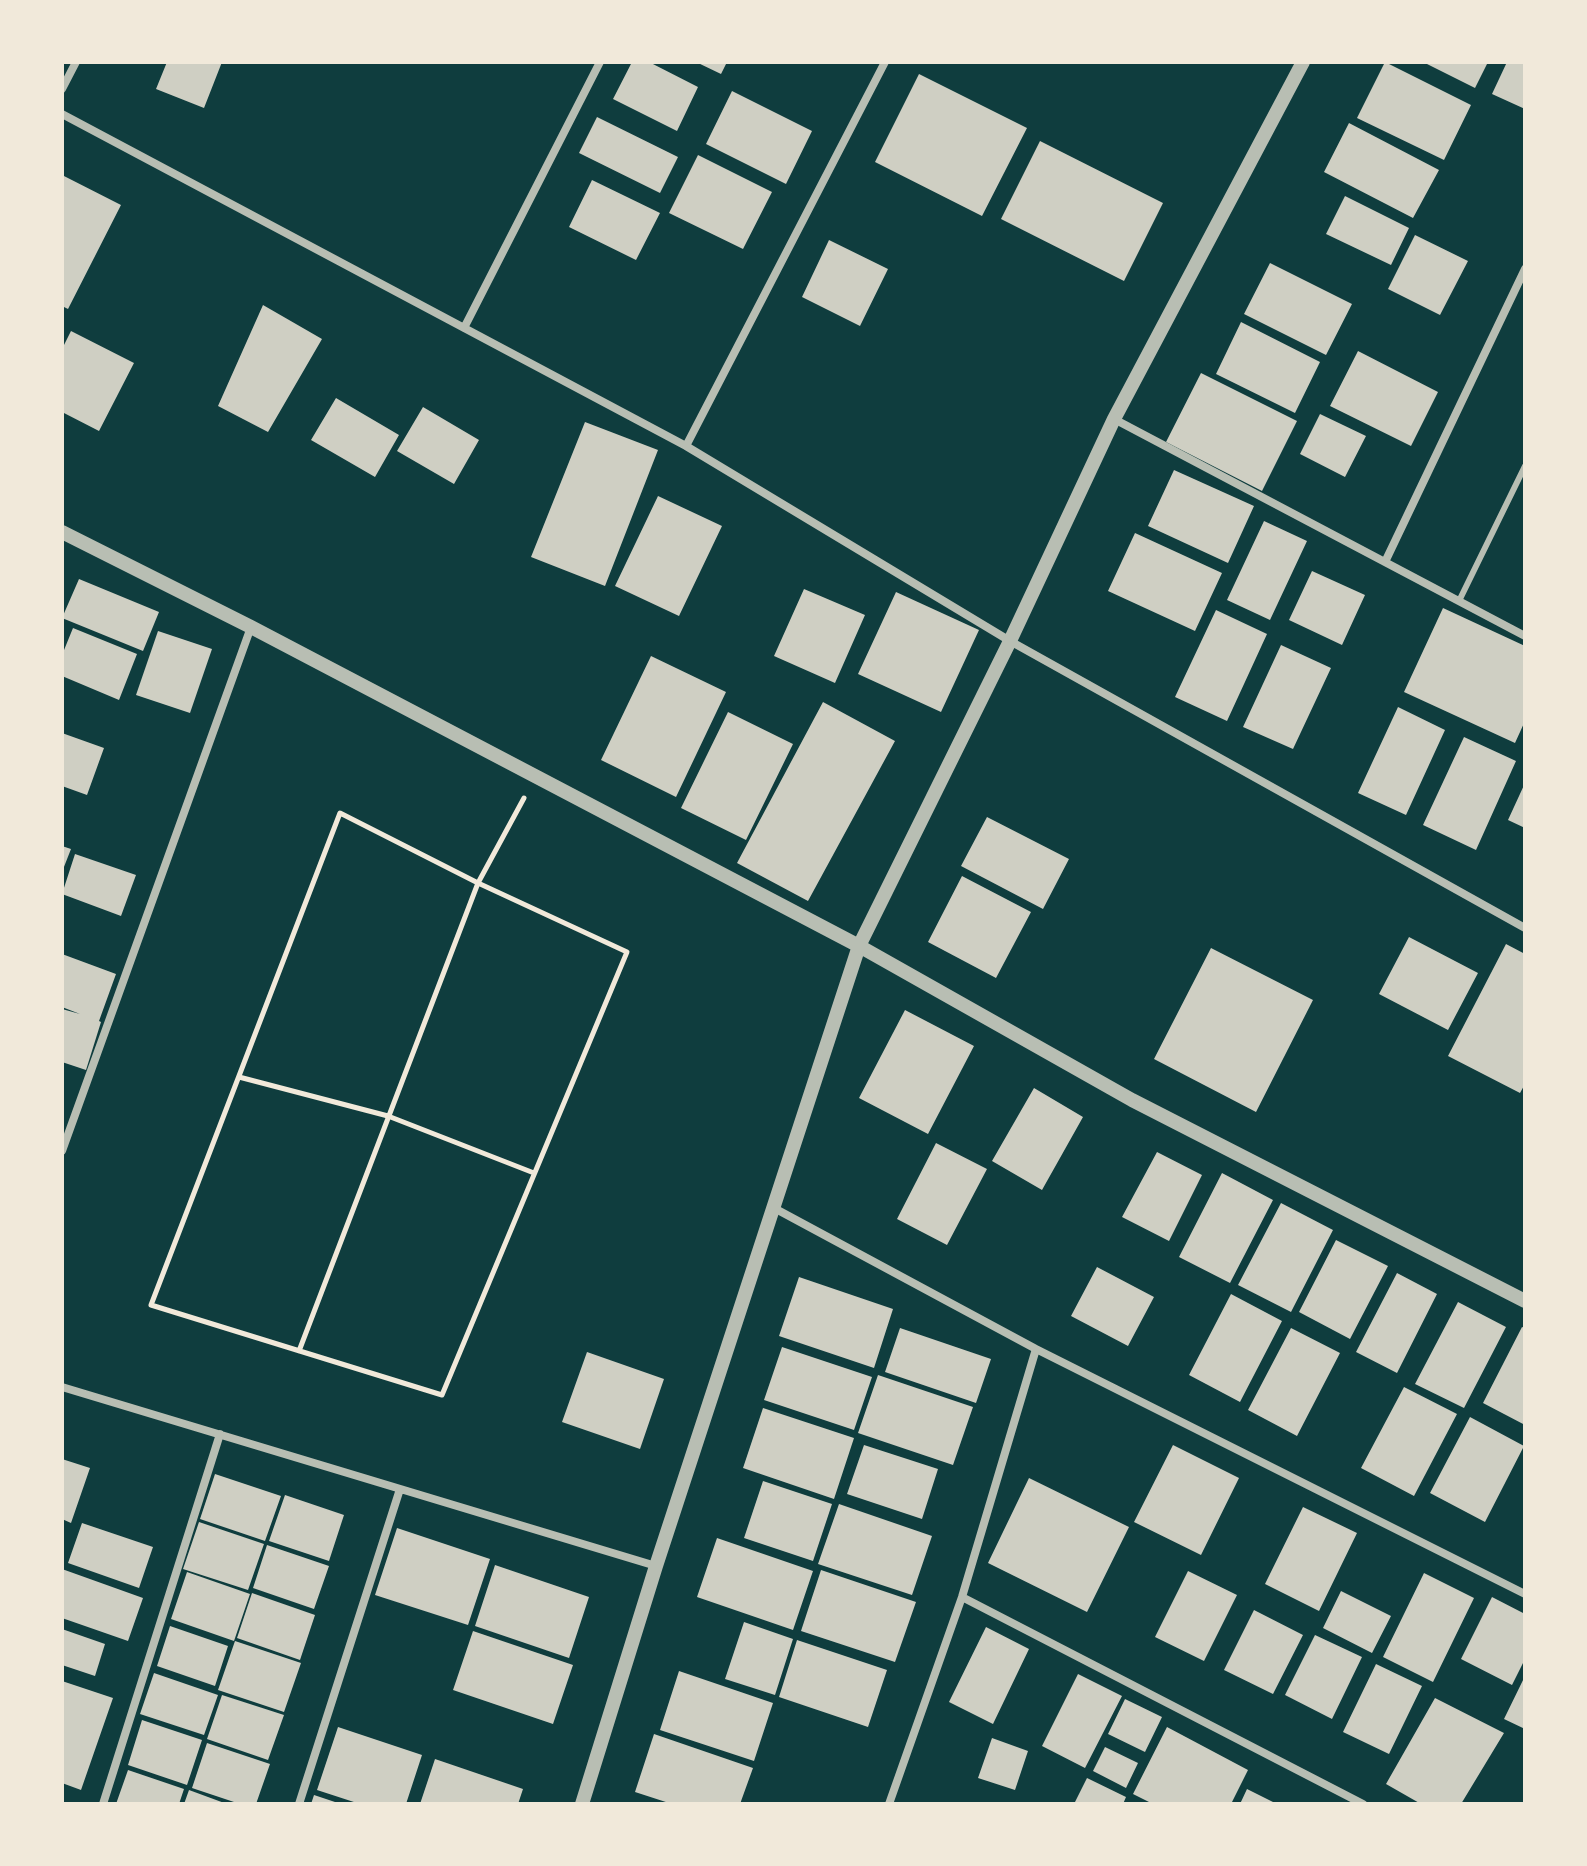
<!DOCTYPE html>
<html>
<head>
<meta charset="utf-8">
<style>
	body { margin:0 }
	#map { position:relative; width:1587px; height:1866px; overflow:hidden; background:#0f3d3e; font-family:"Asap Condensed",sans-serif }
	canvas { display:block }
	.frame { position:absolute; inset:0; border:64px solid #f1e9da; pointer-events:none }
</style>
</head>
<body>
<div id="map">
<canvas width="1587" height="1866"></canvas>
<div class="frame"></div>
</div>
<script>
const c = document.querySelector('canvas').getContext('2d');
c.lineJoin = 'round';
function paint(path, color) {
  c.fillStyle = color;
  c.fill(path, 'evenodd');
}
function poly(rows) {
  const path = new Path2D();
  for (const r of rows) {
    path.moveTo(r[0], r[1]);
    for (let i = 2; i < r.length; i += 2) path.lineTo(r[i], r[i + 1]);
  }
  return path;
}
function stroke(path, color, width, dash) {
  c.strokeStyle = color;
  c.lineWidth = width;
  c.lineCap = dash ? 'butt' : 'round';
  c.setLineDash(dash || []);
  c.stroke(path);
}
paint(poly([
	[167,62,222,62,204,108,156,89],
	[632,62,649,62,698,87,677,131,613,99],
	[696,62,727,62,721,74],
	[1385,62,1471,105,1444,160,1357,118],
	[1423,62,1488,62,1475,88],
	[1507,62,1525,62,1525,109,1492,94],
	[919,74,1027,128,982,216,875,162],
	[732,91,812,131,786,184,706,144],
	[597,117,678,157,660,193,579,153],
	[1349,123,1439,170,1413,218,1324,172],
	[1040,141,1163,203,1124,281,1001,219],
	[698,155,772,192,743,249,669,213],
	[62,175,121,205,68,309,62,306],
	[592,180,660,213,636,260,569,227],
	[1345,196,1409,228,1391,265,1326,234],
	[1415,235,1468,261,1440,315,1388,289],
	[829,240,888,269,860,326,802,297],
	[1270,263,1352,304,1326,355,1244,314],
	[263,305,322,339,268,432,218,406],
	[1241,322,1320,362,1295,413,1216,374],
	[71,331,134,363,99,431,62,412,62,349],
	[1358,351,1438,392,1411,446,1330,406],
	[1201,373,1297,421,1262,491,1166,442],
	[336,398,399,435,375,477,311,440],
	[423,407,479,440,454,484,397,451],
	[1320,414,1366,436,1345,477,1300,454],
	[585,422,658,450,605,586,531,557],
	[1174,470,1254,506,1228,563,1148,526],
	[658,496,722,526,679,616,615,586],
	[1264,521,1307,541,1270,620,1227,600],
	[1135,533,1222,573,1195,631,1108,591],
	[1312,571,1365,595,1342,645,1289,620],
	[79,579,159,612,143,651,62,618],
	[804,589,865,615,835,683,774,656],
	[896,592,979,630,941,712,858,674],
	[1443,608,1525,646,1525,721,1515,743,1404,692],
	[1216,610,1267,634,1227,721,1175,697],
	[73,628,137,654,119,700,62,676,62,655],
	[158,631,212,649,190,713,136,695],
	[1281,645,1331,668,1293,749,1243,727],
	[651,656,726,692,676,797,601,760],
	[823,702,895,741,808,901,737,863],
	[1398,707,1445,730,1406,815,1358,793],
	[728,712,793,744,746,840,681,808],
	[62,733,104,748,87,795,62,786],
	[1464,737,1516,761,1476,850,1423,825],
	[1525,783,1525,828,1508,820],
	[987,817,1069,859,1043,909,961,866],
	[62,846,71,849,62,872],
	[75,854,136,875,121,916,62,894],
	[962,876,1031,912,996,978,928,942],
	[1409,937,1478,973,1448,1030,1379,994],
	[1506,944,1525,954,1525,1084,1520,1093,1448,1056],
	[1211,948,1313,1000,1256,1112,1154,1059],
	[62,954,116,974,99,1021,101,1022,86,1070,62,1062,62,1009,80,1014,62,1007],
	[905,1010,974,1046,928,1134,859,1098],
	[1034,1088,1083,1117,1042,1190,992,1161],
	[936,1143,987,1169,947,1245,897,1219],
	[1157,1152,1202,1175,1169,1241,1122,1217],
	[1222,1173,1273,1200,1230,1283,1179,1257],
	[1281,1203,1333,1230,1291,1312,1238,1285],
	[1336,1240,1388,1266,1350,1339,1299,1312],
	[1097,1267,1154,1297,1128,1346,1071,1316],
	[1397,1273,1437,1294,1397,1373,1356,1352],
	[799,1277,893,1309,874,1368,779,1336],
	[1231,1294,1282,1321,1240,1402,1189,1375],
	[1458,1302,1506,1327,1464,1408,1415,1384],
	[1522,1327,1525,1328,1525,1425,1483,1403],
	[900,1328,991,1359,976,1403,885,1372],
	[1291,1328,1340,1353,1297,1436,1248,1410],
	[782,1347,872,1377,854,1430,764,1400],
	[587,1352,664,1379,640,1449,562,1422],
	[878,1375,973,1407,953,1465,858,1433],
	[1404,1387,1457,1414,1414,1496,1361,1468],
	[763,1408,854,1438,834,1499,743,1468],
	[1470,1417,1524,1446,1485,1522,1430,1493],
	[864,1445,938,1469,922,1519,847,1494],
	[1173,1445,1239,1478,1201,1555,1134,1522],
	[62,1459,90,1468,71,1523,62,1519],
	[215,1474,281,1496,265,1541,200,1519],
	[1029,1478,1129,1527,1087,1612,988,1563],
	[763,1481,832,1504,813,1561,744,1538],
	[285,1495,344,1515,329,1561,269,1541],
	[839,1504,932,1536,912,1595,818,1564],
	[1303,1507,1357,1533,1319,1611,1265,1584],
	[199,1522,264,1544,248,1590,183,1569],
	[82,1523,153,1547,139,1588,68,1563],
	[397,1528,490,1559,468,1625,375,1595],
	[717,1538,813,1571,793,1630,697,1597],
	[267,1545,329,1566,314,1609,253,1588],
	[495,1565,589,1597,569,1658,475,1626],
	[62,1569,143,1598,128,1641,62,1618],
	[821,1570,916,1602,895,1662,801,1631],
	[1188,1571,1237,1595,1204,1661,1155,1637],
	[187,1572,250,1594,234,1641,171,1619],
	[1424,1573,1474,1598,1433,1682,1383,1657],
	[1341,1591,1391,1616,1372,1653,1323,1628],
	[252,1593,315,1615,300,1660,237,1638],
	[1492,1597,1525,1614,1525,1659,1512,1685,1461,1659],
	[1254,1610,1303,1635,1273,1694,1224,1670],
	[744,1622,793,1639,775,1695,725,1679],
	[170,1626,228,1646,215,1686,157,1666],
	[986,1627,1029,1649,993,1724,949,1702],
	[62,1629,105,1644,95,1676,62,1665],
	[473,1631,573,1665,553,1724,453,1690],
	[1315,1635,1362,1657,1332,1719,1285,1695],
	[797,1640,887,1670,868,1727,779,1697],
	[235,1641,301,1663,284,1712,218,1690],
	[1376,1664,1422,1686,1389,1754,1343,1732],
	[679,1671,773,1703,754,1761,660,1730],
	[154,1673,218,1695,204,1735,140,1714],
	[1078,1674,1122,1696,1085,1768,1042,1746],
	[1525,1676,1525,1729,1504,1719],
	[62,1681,113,1698,81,1790,62,1783],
	[222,1695,284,1715,268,1760,207,1739],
	[1435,1698,1504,1733,1461,1804,1421,1804,1386,1784],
	[1125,1699,1162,1717,1145,1752,1108,1734],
	[142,1720,202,1740,187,1785,128,1765],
	[338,1727,422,1755,406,1804,360,1804,317,1790],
	[1167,1727,1248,1770,1231,1804,1153,1804,1133,1794],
	[654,1734,753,1768,740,1804,672,1804,635,1792],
	[992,1738,1028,1751,1015,1790,978,1778],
	[207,1743,270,1764,256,1804,240,1804,192,1788],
	[1105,1747,1138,1763,1126,1788,1093,1771],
	[435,1759,523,1789,518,1804,420,1804],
	[128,1770,184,1789,179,1804,116,1804],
	[1087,1778,1126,1797,1123,1804,1074,1804],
	[1247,1789,1277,1804,1240,1804],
	[189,1790,227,1804,184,1804],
	[314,1795,338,1803,338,1804,311,1804]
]), '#cfcfc3');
stroke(poly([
	[239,1077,388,1116,534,1173],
	[299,1351,478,883,627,952,442,1395,151,1305,340,813,478,883,524,798]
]), '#f1e9da', 5);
stroke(poly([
	[1459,601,1525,466]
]), '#b8beb3', 6);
stroke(poly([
	[62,89,76,62],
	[62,114,686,446,1010,641,1525,928],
	[464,328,600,62],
	[1114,419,1525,636],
	[686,446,885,62],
	[1385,562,1525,269],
	[62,1151,251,627],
	[774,1208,1036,1349,1525,1594],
	[62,1387,656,1566],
	[962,1597,1363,1804],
	[103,1804,220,1434],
	[299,1804,400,1489],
	[889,1804,962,1597,1036,1349]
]), '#b8beb3', 8);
stroke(poly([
	[62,532,251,627,859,946,1132,1100,1525,1301],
	[582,1804,656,1566,859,946,1010,641,1114,419,1303,62]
]), '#b8beb3', 14);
</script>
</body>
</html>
